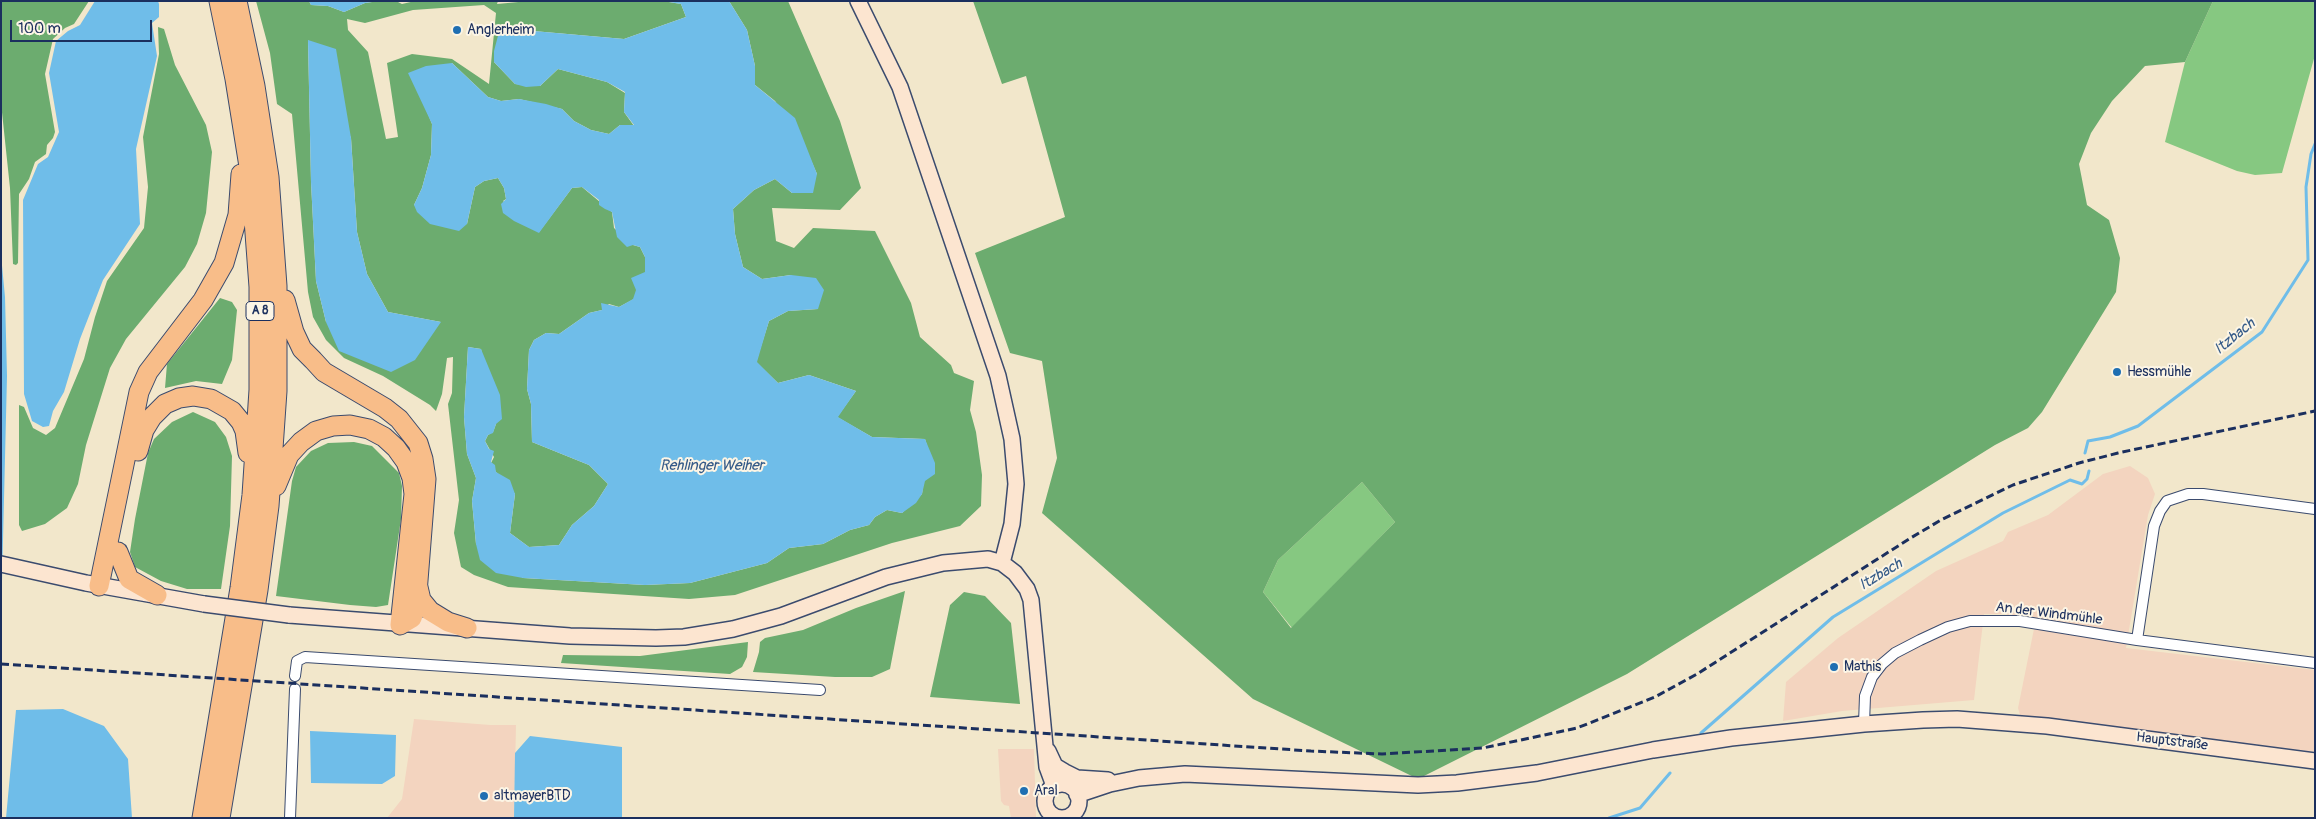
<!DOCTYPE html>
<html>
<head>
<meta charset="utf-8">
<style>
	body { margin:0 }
	#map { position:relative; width:2316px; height:819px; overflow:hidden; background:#f2e7cb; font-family:Pangolin,sans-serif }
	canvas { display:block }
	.frame { position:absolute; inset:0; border:2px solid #1b2f5e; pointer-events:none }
	.scale { position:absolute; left:10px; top:20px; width:142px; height:22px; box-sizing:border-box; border:2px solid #1b2f5e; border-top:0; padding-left:6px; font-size:15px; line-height:18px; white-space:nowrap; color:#1b2f5e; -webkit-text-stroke:4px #fcf5e5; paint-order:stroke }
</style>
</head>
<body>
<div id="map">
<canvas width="2316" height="819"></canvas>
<div class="frame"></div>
<div class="scale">100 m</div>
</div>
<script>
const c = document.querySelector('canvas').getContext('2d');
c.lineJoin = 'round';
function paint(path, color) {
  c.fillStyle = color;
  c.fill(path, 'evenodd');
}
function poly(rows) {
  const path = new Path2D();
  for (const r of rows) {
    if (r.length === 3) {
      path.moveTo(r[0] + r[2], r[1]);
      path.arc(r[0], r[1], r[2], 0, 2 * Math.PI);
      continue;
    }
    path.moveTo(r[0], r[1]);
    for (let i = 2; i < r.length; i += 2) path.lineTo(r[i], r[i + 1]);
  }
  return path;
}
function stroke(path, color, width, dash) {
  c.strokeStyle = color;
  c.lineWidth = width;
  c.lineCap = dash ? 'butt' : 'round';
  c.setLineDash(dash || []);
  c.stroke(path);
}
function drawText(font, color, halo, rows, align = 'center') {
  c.font = font + ' Pangolin,sans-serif';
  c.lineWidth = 4;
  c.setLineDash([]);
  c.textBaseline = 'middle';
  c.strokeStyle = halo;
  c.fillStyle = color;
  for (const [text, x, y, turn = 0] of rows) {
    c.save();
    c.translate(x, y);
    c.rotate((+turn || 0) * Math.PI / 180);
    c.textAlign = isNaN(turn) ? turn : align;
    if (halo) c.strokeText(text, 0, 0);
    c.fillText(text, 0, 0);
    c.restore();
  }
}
paint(poly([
	[2130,466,2148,478,2155,494,2148,515,2126,648,2315,670,2315,752,2020,715,2018,708,2036,619,2004,614,1984,614,1974,700,1842,711,1783,721,1786,682,1838,638,1936,571,2003,541,2008,532,2048,515,2103,474],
	[414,719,490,725,516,725,514,818,387,818,402,799],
	[998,749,1034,749,1036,818,1011,818,1009,806,1004,805,1001,801]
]), '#f3d4bf');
paint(poly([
	[2213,1,2315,1,2315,55,2282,173,2255,175,2237,171,2165,142,2185,62],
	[1362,482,1395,522,1292,628,1263,592,1278,560]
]), '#86c881');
paint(poly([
	[1,1,89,1,74,24,65,28,53,39,45,74,55,132,53,138,47,145,46,154,35,162,29,179,19,194,18,263,16,265,13,264,10,188,1,103],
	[256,1,309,1,311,5,328,6,344,12,365,3,379,1,396,1,402,4,415,1,498,1,497,4,529,1,663,1,681,4,686,17,624,39,522,30,499,32,494,62,515,84,540,86,558,69,607,82,625,93,624,112,634,126,620,125,609,134,591,130,574,121,562,109,519,99,501,101,488,97,452,63,426,109,432,124,431,155,422,188,414,205,467,224,475,187,484,181,498,178,504,188,506,199,503,201,539,232,572,188,582,187,612,212,614,228,633,245,640,247,645,257,645,273,634,299,619,307,609,304,602,310,589,313,559,334,546,333,534,340,529,350,527,389,531,404,532,442,589,465,608,484,594,506,572,525,559,545,529,547,510,533,515,494,496,472,491,463,494,457,485,441,488,435,493,432,496,424,481,349,468,347,464,417,467,454,476,478,472,501,476,544,523,578,645,585,690,583,767,563,789,548,823,544,850,530,869,525,875,517,887,510,902,513,922,494,928,449,925,439,872,437,837,417,856,391,809,375,778,383,756,362,769,321,788,311,818,309,791,275,762,279,743,267,735,234,733,209,754,190,775,179,792,193,817,174,806,149,775,101,755,85,755,66,747,30,729,1,788,1,840,121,861,188,840,210,772,208,776,241,794,248,813,228,875,231,911,303,920,337,951,365,954,373,974,381,970,410,976,432,982,475,981,506,960,526,892,543,735,595,689,599,508,587,474,575,461,567,454,533,459,500,448,404,452,393,453,357,447,358,442,394,436,411,430,405,383,376,344,358,326,340,313,317,308,292,292,114,277,104,270,53],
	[484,5,496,13,489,84,452,59,412,54,387,63,398,137,386,139,368,52,348,30,347,19,365,23,413,10],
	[308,40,351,138,357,232,367,274,388,312,441,322,326,322,316,281,311,182],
	[973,1,2213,1,2185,62,2145,66,2112,101,2091,133,2079,164,2087,205,2109,220,2120,258,2116,292,2042,412,2028,428,1995,445,1627,674,1418,779,1253,699,1042,513,1057,458,1042,361,1010,353,975,253,1065,217,1026,76,1002,84],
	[1362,482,1395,522,1291,628,1263,592,1278,560],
	[158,27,164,29,175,65,206,125,212,152,206,213,197,244,185,267,126,339,110,368,86,445,78,484,67,508,45,524,22,531,19,525,19,405,24,407,33,428,46,435,55,428,84,359,95,317,107,281,144,228,148,187,143,137,159,54],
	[220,298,232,302,237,310,232,360,222,384,196,381,165,388,167,364],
	[193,412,215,422,226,437,232,456,230,526,221,589,187,589,161,581,135,567,130,552,135,519,148,453,154,439,172,422],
	[354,442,372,446,399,473,402,486,401,519,388,605,376,607,350,605,276,596,292,481,296,467,311,451,328,443],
	[905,591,890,669,872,677,835,677,753,672,759,652,760,642,765,638,803,630,856,608],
	[964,592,985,596,1011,623,1020,704,930,697,950,605],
	[748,642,747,657,742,667,730,674,561,663,563,655,640,656]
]), '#6cac6f');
paint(poly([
	[95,1,158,1,159,4,159,17,152,23,157,56,136,149,140,224,103,280,80,339,64,392,53,411,49,426,43,427,32,421,24,394,23,200,38,164,48,157,59,132,49,73,56,41,68,31,80,25],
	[309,1,379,1,365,3,344,12,328,6,311,5],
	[663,1,729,1,747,30,755,66,755,85,795,118,817,174,813,193,792,193,775,179,754,190,733,209,735,234,743,267,762,279,791,275,816,278,824,290,818,309,788,311,769,321,757,362,778,383,809,375,856,391,838,417,872,437,925,439,935,463,935,474,925,481,922,494,916,503,902,513,887,510,875,517,869,525,850,530,823,544,789,548,767,563,690,583,645,585,523,578,496,573,480,560,476,544,472,501,476,478,467,454,464,417,468,347,481,349,500,395,502,419,496,424,493,433,488,435,485,441,489,449,494,451,491,462,495,465,496,472,510,480,515,494,510,533,529,547,559,545,572,525,594,506,608,484,589,465,532,442,531,404,527,389,529,350,534,340,546,333,559,334,589,313,602,310,601,303,619,307,633,299,636,290,631,278,645,272,645,257,640,247,633,245,627,247,617,237,612,212,605,209,599,205,599,200,582,187,572,188,539,233,514,221,503,213,501,204,506,199,504,188,498,178,484,181,475,187,467,224,459,231,430,224,417,212,414,205,422,188,431,155,432,124,408,73,426,66,452,63,488,97,501,101,519,99,546,104,562,109,574,121,591,130,609,134,620,125,634,125,624,112,625,92,607,82,558,69,540,86,526,87,515,84,494,62,494,51,499,32,522,30,624,39,686,17,681,4],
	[308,40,336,49,351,138,357,232,367,274,388,312,441,322,415,360,391,372,339,351,326,322,316,281,311,182],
	[1,255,5,297,7,376,1,622],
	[63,709,104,726,128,759,132,818,6,818,16,710],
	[310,731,396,735,395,776,382,784,311,783],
	[530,736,622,747,622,818,514,818,515,753]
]), '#6fbde9');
stroke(poly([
	[2085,453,2088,441,2110,437,2138,426,2262,332,2308,260,2306,187,2311,154,2315,144],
	[1701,733,1833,617,2003,513,2070,480,2082,484,2087,479,2089,471],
	[1609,818,1640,808,1670,773]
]), '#6fbde9', 3);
const street = poly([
	[2137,640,2154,526,2160,511,2167,501,2188,494,2203,494,2315,509],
	[295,676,297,661,305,657,820,690],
	[1864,724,1865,696,1872,677,1882,664,1895,653,1920,640,1948,627,1970,621,2020,621,2137,640,2315,663],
	[290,818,295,689]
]);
const secondary = poly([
	[858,1,900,87,998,376,1012,439,1016,484,1012,524,1002,563],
	[1,564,86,583,204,604],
	[289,615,570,636,656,638,684,637,733,629,781,616,886,577,943,563,988,559,1002,563,1015,573,1027,589,1031,600,1047,767,1054,786],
	[1048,751,1055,766,1065,772,1077,778,1108,780],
	[1062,801,17],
	[1077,795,1110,784,1139,778,1185,774,1418,785,1457,783,1537,773,1653,750,1731,738,1864,724,1923,720,1957,719,2047,726,2315,761]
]);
const highway = poly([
	[138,451,144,430,152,417,165,404,179,398,193,396,211,399,232,411,241,422,245,431,248,453],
	[276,486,289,455,301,442,316,431,333,426,350,425,369,429,384,437,396,448,406,462,412,478,414,494,400,625,412,618,416,606,426,479,423,459,418,443,399,419,385,408,324,372,313,360,302,349,294,332,285,300],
	[118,552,129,579,157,595],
	[99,586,139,392,148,372,203,300,224,263,238,215,241,174],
	[418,587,421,600,430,611,448,622,467,628],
	[202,818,240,588,252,495,259,390,259,287,251,179,235,79,219,1],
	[220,818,258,590,269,506,277,391,277,286,269,177,255,86,237,1]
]);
stroke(street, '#3b4b6e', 12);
stroke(secondary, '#3b4b6e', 18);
stroke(highway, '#3b4b6e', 21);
stroke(street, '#fff', 10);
stroke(secondary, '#fce5d0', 15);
stroke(highway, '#f8bd89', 19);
stroke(poly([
	[1,664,1311,751,1382,754,1483,748,1577,728,1655,697,1697,674,1909,539,1941,520,2013,485,2079,463,2118,453,2315,411]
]), '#1b2f5e', 3, [8, 4]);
const secondaryBridge = poly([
	[204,604,289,615]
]);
stroke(secondaryBridge, '#3b4b6e', 18, []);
stroke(secondaryBridge, '#fce5d0', 15);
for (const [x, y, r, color] of [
	[457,30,5,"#1f6fb2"],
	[2117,372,5,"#1f6fb2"],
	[1834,667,5,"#1f6fb2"],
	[1024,791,5,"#1f6fb2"],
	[484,796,5,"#1f6fb2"]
]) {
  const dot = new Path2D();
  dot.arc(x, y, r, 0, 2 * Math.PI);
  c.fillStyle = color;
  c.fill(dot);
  stroke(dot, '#fcf5e5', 2);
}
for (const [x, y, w] of [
	[260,311,28]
]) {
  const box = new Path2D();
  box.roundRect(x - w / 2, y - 9.5, w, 19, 4);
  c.fillStyle = '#fcf5e5';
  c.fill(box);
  stroke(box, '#1b2f5e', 1);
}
drawText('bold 12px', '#1b2f5e', null, [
	["A 8",260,311]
]);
drawText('14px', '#1b2f5e', '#fcf5e5', [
	["Anglerheim",467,30],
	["Hessmühle",2127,372],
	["Mathis",1844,667],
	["Aral",1034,791],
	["altmayerBTD",494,796]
], 'left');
drawText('14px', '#1b2f5e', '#fcf5e5', [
	["An der Windmühle",2049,614,7],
	["Hauptstraße",2172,742,7]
]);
drawText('italic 15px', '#345a88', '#fcf5e5', [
	["Itzbach",2235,337,-39],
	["Rehlinger Weiher",712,466],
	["Itzbach",1881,575,-31]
]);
</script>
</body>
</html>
